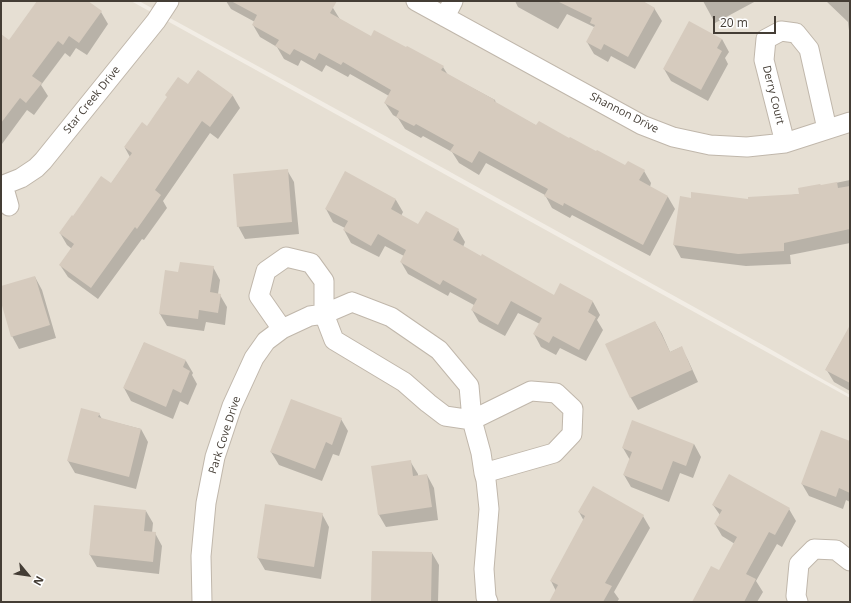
<!DOCTYPE html>
<html>
<head>
<meta charset="utf-8">
<style>
	body { margin:0 }
	#map { position:relative; width:851px; height:603px; overflow:hidden; background:#f2ede5; font-family:"Open Sans",sans-serif }
	canvas { display:block }
	.frame { position:absolute; inset:0; border:2px solid #443d35; pointer-events:none }
	.north { position:absolute; left:8px; top:555px; width:40px; height:40px; -webkit-text-stroke:3px #fff; paint-order:stroke; rotate:119deg; font-size:11px; font-weight:700; line-height:16px; text-align:center; color:#443d35 }
	.north::after { content:''; display:block; margin:auto; width:14px; height:18px; background:#443d35; clip-path:polygon(50% 0,100% 100%,50% 72%,0 100%) }
	.scale { position:absolute; left:713px; top:16px; width:63px; height:18px; box-sizing:border-box; border:2px solid #443d35; border-top:0; padding-left:5px; font-size:12px; line-height:14px; white-space:nowrap; color:#443d35; -webkit-text-stroke:3px #fff; paint-order:stroke }
</style>
</head>
<body>
<div id="map">
<canvas width="851" height="603"></canvas>
<div class="frame"></div>
<div class="north">N</div>
<div class="scale">20 m</div>
</div>
<script>
const c = document.querySelector('canvas').getContext('2d');
c.lineJoin = 'round';
function paint(path, color) {
  c.fillStyle = color;
  c.fill(path, 'evenodd');
}
function poly(rows) {
  const path = new Path2D();
  for (const r of rows) {
    path.moveTo(r[0], r[1]);
    for (let i = 2; i < r.length; i += 2) path.lineTo(r[i], r[i + 1]);
  }
  return path;
}
function stroke(path, color, width, dash) {
  c.strokeStyle = color;
  c.lineWidth = width;
  c.lineCap = dash ? 'butt' : 'round';
  c.setLineDash(dash || []);
  c.stroke(path);
}
function drawText(font, color, halo, rows, align = 'center') {
  c.font = font + ' "Open Sans",sans-serif';
  c.lineWidth = 3;
  c.setLineDash([]);
  c.textBaseline = 'middle';
  c.strokeStyle = halo;
  c.fillStyle = color;
  for (const [text, x, y, turn = 0] of rows) {
    c.save();
    c.translate(x, y);
    c.rotate((+turn || 0) * Math.PI / 180);
    c.textAlign = isNaN(turn) ? turn : align;
    if (halo) c.strokeText(text, 0, 0);
    c.fillText(text, 0, 0);
    c.restore();
  }
}
paint(poly([
	[1,1,131,1,850,398,850,602,1,602],
	[139,1,850,1,850,395,770,349,387,137]
]), '#e6dfd3');
paint(poly([
	[38,1,86,1,101,12,108,24,87,55,76,48,70,57,65,53,41,85,48,96,34,115,27,110,2,144,1,45,9,42],
	[226,1,322,1,333,8,341,21,371,37,443,67,448,75,495,100,496,104,537,126,570,139,626,167,644,171,651,183,650,187,668,197,675,209,650,256,572,215,570,218,552,208,545,195,486,163,479,175,459,163,452,152,423,136,421,138,405,129,398,118,393,115,385,103,389,96,350,74,348,77,326,65,322,72,301,60,298,66,284,59,277,47,260,37,253,25,255,22,231,9],
	[515,1,641,1,654,8,662,21,635,69,611,56,608,62,594,54,587,42,594,28,594,27,567,14,558,29,518,7],
	[703,1,756,1,715,23],
	[826,1,850,1,850,39,848,22],
	[722,39,729,52,725,58,728,64,708,101,671,81,664,69],
	[198,71,233,96,240,108,218,139,210,133,163,201,167,208,144,240,142,239,98,299,68,277,60,265,72,249,67,245,60,233,73,217,111,184,130,157,125,148,147,127,188,85],
	[287,170,294,182,299,234,245,239,238,226],
	[345,173,396,200,403,212,401,216,419,226,458,230,465,242,463,247,554,296,561,285,593,302,600,315,597,320,603,330,586,361,560,348,556,355,541,347,534,334,540,324,518,313,505,336,479,322,472,310,474,305,450,292,448,296,408,274,401,262,404,256,385,246,379,257,351,243,344,230,345,228,333,222,326,209],
	[850,180,850,243,790,255,791,264,746,266,681,258,674,245,681,197,691,199,750,200,800,194,821,186],
	[213,267,220,280,218,294,220,295,227,307,225,325,206,322,204,331,167,326,160,314,179,273],
	[35,277,42,290,56,338,19,349,12,336,1,298,1,287],
	[655,322,662,334,670,352,681,347,688,360,698,382,638,410,631,398,607,344],
	[850,327,850,391,834,382,826,369],
	[144,343,186,361,193,373,192,375,197,384,188,405,180,401,173,419,131,401,124,388],
	[99,414,102,419,141,429,148,442,136,489,75,473,68,461],
	[341,419,348,431,339,456,333,454,322,481,279,465,271,452],
	[850,442,850,502,846,500,843,509,809,496,802,484],
	[694,444,701,457,693,478,680,473,669,502,631,487,624,475,630,460,623,448],
	[410,461,418,474,418,476,427,475,434,488,438,520,386,527,379,515],
	[713,505,789,509,796,521,782,547,777,544,756,581,763,592,757,602,693,602,719,572,735,544,722,536,715,524,720,515],
	[146,511,153,523,152,533,155,533,162,546,159,574,97,567,90,555],
	[579,512,643,516,650,528,614,592,619,599,617,602,550,602,556,591,551,581,584,521],
	[322,514,329,527,321,579,265,570,258,558],
	[432,553,439,565,438,602,372,602],
	[262,601,313,602,261,602]
]), '#0003');
paint(poly([
	[37,1,88,1,102,11,79,43,69,36,63,45,58,41,32,76,42,83,26,103,20,98,1,123,1,34,9,40],
	[231,1,337,1,330,13,371,36,374,30,406,47,407,46,444,66,441,70,495,100,494,101,536,125,539,121,569,138,570,137,596,151,597,150,625,165,628,161,645,170,639,180,668,196,643,245,564,203,563,206,544,196,548,189,479,151,472,163,450,151,454,145,416,124,414,126,396,117,399,111,384,103,391,90,343,62,341,65,319,53,315,60,294,49,290,55,275,46,279,40,252,25,257,15],
	[557,1,643,1,655,8,628,57,604,44,601,50,586,42,595,25,590,23,592,18],
	[689,21,722,39,717,48,722,51,701,90,663,69],
	[198,70,233,95,210,127,202,121,155,190,161,195,137,229,135,227,91,288,59,265,74,244,59,233,72,215,73,216,101,176,111,183,132,153,124,147,142,122,147,126,167,97,165,95,178,77,188,84],
	[288,169,292,222,237,227,233,174],
	[345,171,396,199,391,209,418,224,426,211,459,229,453,240,481,256,482,254,554,295,560,283,593,301,588,312,596,317,579,350,553,336,549,343,533,334,542,318,511,301,498,325,471,310,477,299,443,280,440,285,400,262,406,250,378,234,371,246,343,230,348,221,325,209],
	[837,182,838,188,850,186,850,229,784,243,784,251,738,254,673,245,680,196,691,198,691,192,748,199,748,197,799,194,798,188,820,184,821,185],
	[180,262,214,266,210,292,221,294,218,313,199,310,198,319,159,314,165,270,178,272],
	[35,276,50,325,11,337,1,302,1,286],
	[655,321,670,352,682,346,692,370,630,398,605,344],
	[850,325,850,383,825,370],
	[144,342,186,360,183,367,190,371,181,393,173,389,166,407,123,388],
	[291,399,342,418,332,445,326,442,315,469,270,452],
	[81,408,100,413,98,417,141,429,129,477,67,461],
	[632,420,694,444,686,466,673,461,662,490,623,475,632,452,622,448],
	[821,430,850,441,850,493,839,488,836,497,801,484],
	[411,460,413,476,427,474,432,507,378,515,371,466],
	[729,474,790,508,775,535,769,532,746,574,756,579,744,602,692,602,711,566,719,570,737,537,714,524,722,510,712,505],
	[593,486,644,515,605,583,612,586,603,602,549,602,558,585,550,581,585,516,578,512],
	[265,504,323,513,314,567,257,558],
	[94,505,146,510,144,531,156,532,153,562,89,555],
	[372,551,432,552,431,602,371,602]
]), '#d6cbbe');
const street = poly([
	[416,1,642,125,673,137,710,145,747,147,785,143,850,122],
	[445,17,453,1],
	[785,143,764,60,766,39,781,31,796,33,809,49,827,129],
	[3,185,9,206],
	[1,186,21,178,36,168,43,161,156,21,169,1],
	[352,302,391,317,439,350,469,386,472,420,445,416,428,403,404,382,334,340,324,314,352,302],
	[484,473,554,453,572,434,573,409,556,393,531,391,472,420,481,453,484,473,486,480,489,509,484,569,486,597,488,602],
	[202,602,201,556,206,503,215,457,232,406,254,358,266,341,282,329,310,316,324,314,324,281,311,263,286,257,266,271,259,296,282,329],
	[798,602,796,596,799,564,814,549,836,550,850,561]
]);
stroke(street, '#c0b7ab', 21);
stroke(street, '#fff', 19);
drawText('11px', '#443d35', '#fff', [
	["Derry Court",773,95,76],
	["Star Creek Drive",92,100,-51],
	["Shannon Drive",624,113,27],
	["Park Cove Drive",225,435,-72]
]);
</script>
</body>
</html>
